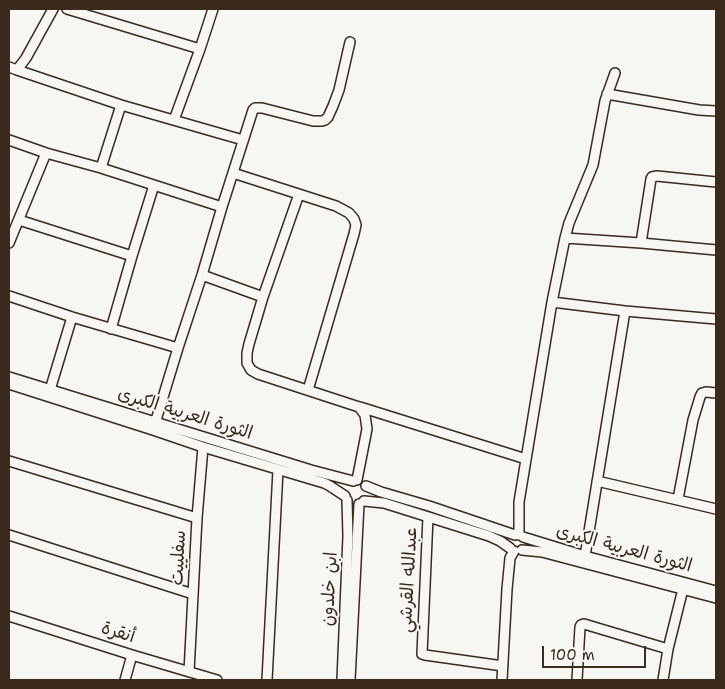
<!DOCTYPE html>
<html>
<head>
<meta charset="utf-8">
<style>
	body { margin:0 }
	#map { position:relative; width:725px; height:689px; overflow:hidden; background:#f6f6f2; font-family:"Shantell Sans",sans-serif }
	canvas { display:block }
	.frame { position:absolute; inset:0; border:10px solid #3b2a1e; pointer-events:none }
	.scale { position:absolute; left:542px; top:646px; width:104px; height:22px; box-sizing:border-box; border:2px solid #3b2a1e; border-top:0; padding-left:6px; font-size:15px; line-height:18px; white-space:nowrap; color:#3b2a1e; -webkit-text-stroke:4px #f6f6f2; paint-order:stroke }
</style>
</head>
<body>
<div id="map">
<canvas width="725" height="689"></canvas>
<div class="frame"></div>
<div class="scale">100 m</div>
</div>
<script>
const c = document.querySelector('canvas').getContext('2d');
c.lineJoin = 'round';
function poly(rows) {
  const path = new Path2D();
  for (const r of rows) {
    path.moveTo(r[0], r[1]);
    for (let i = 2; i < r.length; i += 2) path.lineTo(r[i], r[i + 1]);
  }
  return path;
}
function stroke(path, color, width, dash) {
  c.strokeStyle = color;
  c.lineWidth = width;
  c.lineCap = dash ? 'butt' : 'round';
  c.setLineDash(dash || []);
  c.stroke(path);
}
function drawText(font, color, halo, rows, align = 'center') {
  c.font = font + ' "Shantell Sans","Playpen Sans Arabic",sans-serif';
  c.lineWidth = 4;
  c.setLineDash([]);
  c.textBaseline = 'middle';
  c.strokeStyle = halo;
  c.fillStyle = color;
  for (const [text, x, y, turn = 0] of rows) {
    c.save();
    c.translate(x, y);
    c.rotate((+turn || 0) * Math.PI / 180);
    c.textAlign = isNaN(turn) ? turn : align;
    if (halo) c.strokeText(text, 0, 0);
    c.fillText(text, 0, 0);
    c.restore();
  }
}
const minor = poly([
	[67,9,200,49],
	[9,67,17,70,26,58,53,9],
	[17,70,121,105,243,140],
	[607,94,699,110,716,111],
	[174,120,200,49,213,9],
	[9,140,46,153,101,168,222,207],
	[101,168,121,105],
	[233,173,336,206,349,213,354,219,356,225,354,234,308,390],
	[299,194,263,297,249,344,247,353,247,363,251,370,258,374,359,407,365,415,367,429,357,480],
	[19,220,132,256],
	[565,238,641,243,716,250],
	[9,243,46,153],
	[641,243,651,179,652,177,657,176,716,182],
	[202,275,263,297],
	[9,296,72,317,178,348],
	[552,302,625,311,716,319],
	[111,329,132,256,154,185],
	[9,377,311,470,353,481],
	[9,384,153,430,203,447,324,483,330,486,345,496],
	[50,390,72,317],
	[360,407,526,459],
	[153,430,178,348,202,275,222,207,253,110,255,108,262,108,313,121,322,121,325,120,328,117,333,106,339,90,350,42],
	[9,461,197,518],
	[597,481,716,509],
	[366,486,381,492,429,506,515,535],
	[678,499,693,420,700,397,702,393,706,392,716,393],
	[364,501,384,503,489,536,500,541,510,548],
	[428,517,422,654,425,655,503,666],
	[9,535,193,594],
	[519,535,519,502,552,302,565,238,569,223,593,165,605,101,615,73],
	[523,537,585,556,716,591],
	[522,550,542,552,716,598],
	[585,556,625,311],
	[9,616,132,655,217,680],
	[189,672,197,518,203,447],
	[125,680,132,655],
	[267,680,278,470],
	[342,680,348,536,347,500],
	[350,680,359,504],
	[502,680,507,589,510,558,514,551],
	[577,680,580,627,581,625,584,624,668,649],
	[663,680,668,649,684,585]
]);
stroke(minor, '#3b2a1e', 12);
stroke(minor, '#f6f6f2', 9);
drawText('18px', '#3b2a1e', '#f6f6f2', [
	["الثورة العربية الكبرى",185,414,17],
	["الثورة العربية الكبرى",624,549,15],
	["سفلييت",179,558,-87],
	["عبدالله القرشي",409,580,-87],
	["ابن خلدون",330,589,-87],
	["أنقرة",118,633,17]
]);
</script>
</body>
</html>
